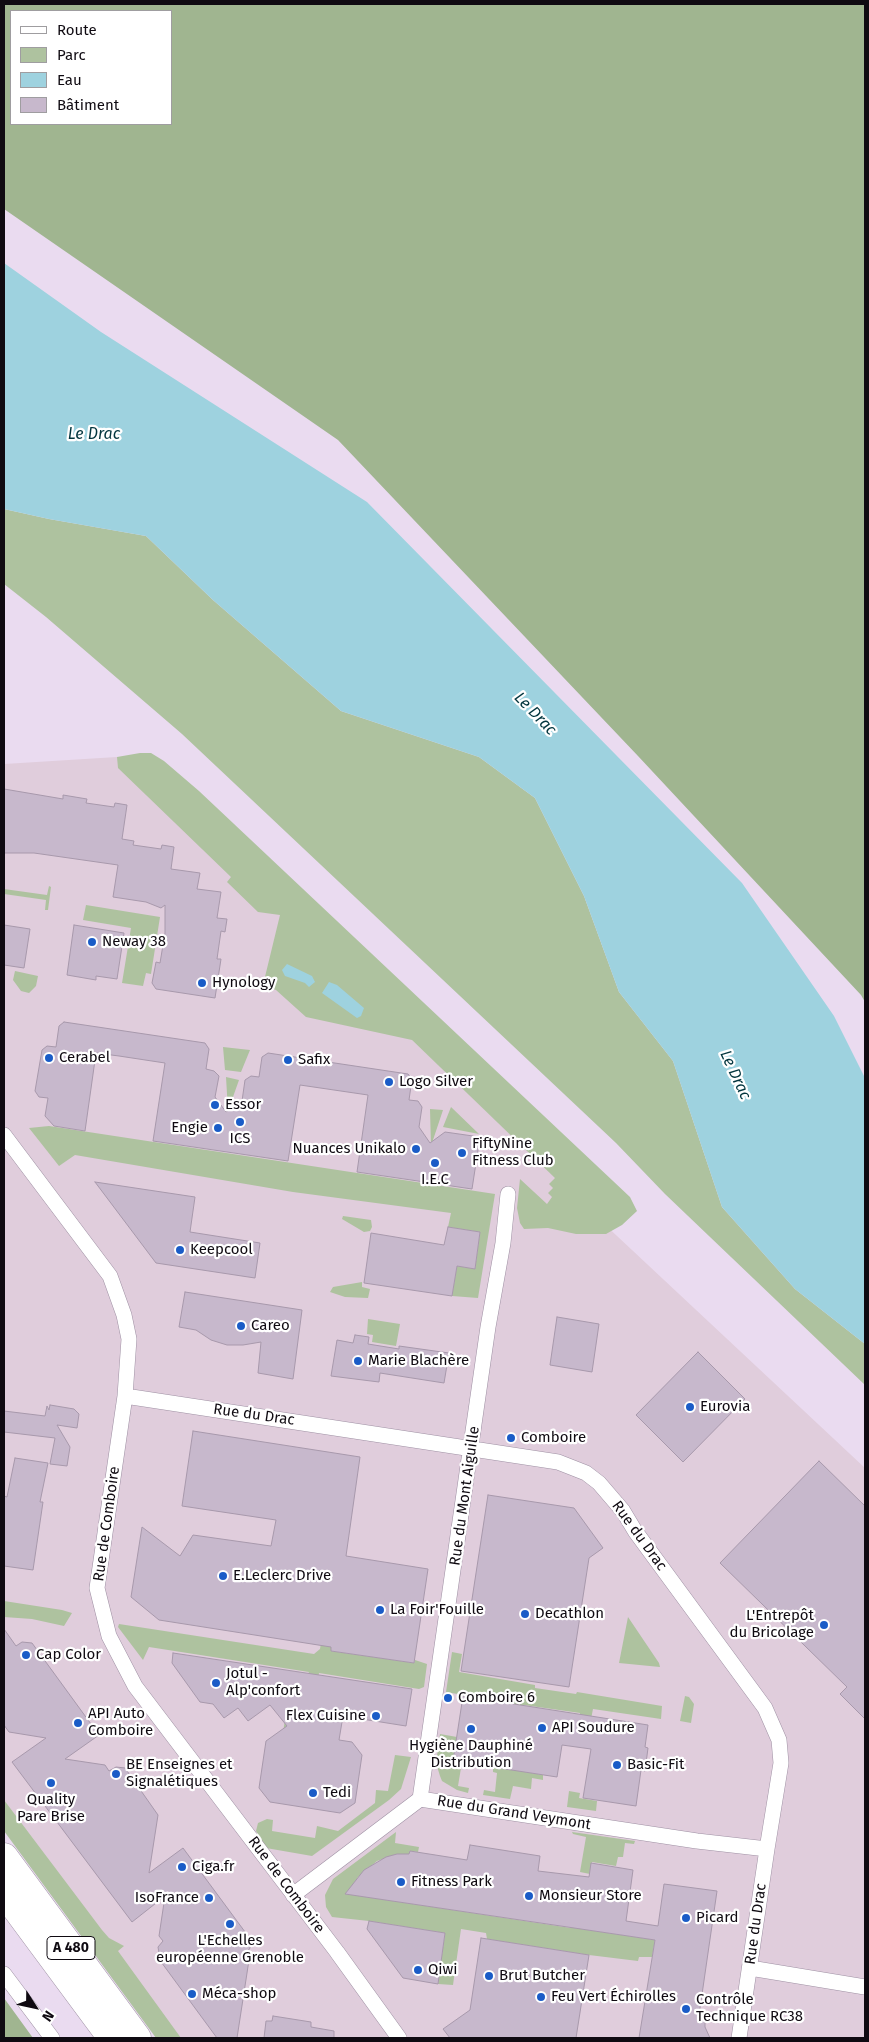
<!DOCTYPE html>
<html>
<head>
<meta charset="utf-8">
<style>
	body { margin:0 }
	#map { position:relative; width:869px; height:2042px; overflow:hidden; background:#eadbf0; font-family:"Fira Sans",sans-serif }
	canvas { display:block }
	.frame { position:absolute; inset:0; border:5px solid #0f0a11; pointer-events:none }
	.legend { position:absolute; left:10px; top:10px; width:162px; height:115px; box-sizing:border-box; background:#fff; border:1px solid #9f9da0; margin:0; padding:6px 9px; list-style:none; font-size:15px; color:#0f0a11 }
	.legend li { display:flex; align-items:center; gap:10px; height:25px }
	.legend b { width:25px; border:1px solid #9f9da0 }
	.north { position:absolute; left:10px; top:1982px; width:50px; height:50px; -webkit-text-stroke:4px #fff; paint-order:stroke; rotate:125deg; font-size:14px; font-weight:700; line-height:20px; text-align:center; color:#0f0a11 }
	.north::after { content:''; display:block; margin:auto; width:18px; height:22px; background:#0f0a11; clip-path:polygon(50% 0,100% 100%,50% 72%,0 100%) }
</style>
</head>
<body>
<div id="map">
<canvas width="869" height="2042"></canvas>
<div class="frame"></div>
<ul class="legend">
<li><b style="height:6px;background:#fff"></b>Route</li>
<li><b style="height:14px;background:#aec29f"></b>Parc</li>
<li><b style="height:14px;background:#9ed2df"></b>Eau</li>
<li><b style="height:14px;background:#c7b8cc"></b>Bâtiment</li>
</ul>
<div class="north">N</div>
</div>
<script>
const c = document.querySelector('canvas').getContext('2d');
c.lineJoin = 'round';
function paint(path, color) {
  c.fillStyle = color;
  c.fill(path, 'evenodd');
}
function poly(rows) {
  const path = new Path2D();
  for (const r of rows) {
    path.moveTo(r[0], r[1]);
    for (let i = 2; i < r.length; i += 2) path.lineTo(r[i], r[i + 1]);
  }
  return path;
}
function stroke(path, color, width, dash) {
  c.strokeStyle = color;
  c.lineWidth = width;
  c.lineCap = dash ? 'butt' : 'round';
  c.setLineDash(dash || []);
  c.stroke(path);
}
function drawText(font, color, halo, rows, align = 'center') {
  c.font = font + ' "Fira Sans",sans-serif';
  c.lineWidth = 4.5;
  c.setLineDash([]);
  c.textBaseline = 'middle';
  c.strokeStyle = halo;
  c.fillStyle = color;
  for (const [text, x, y, turn = 0] of rows) {
    c.save();
    c.translate(x, y);
    c.rotate((+turn || 0) * Math.PI / 180);
    c.textAlign = isNaN(turn) ? turn : align;
    if (halo) c.strokeText(text, 0, 0);
    c.fillText(text, 0, 0);
    c.restore();
  }
}
paint(poly([
	[117,757,601,1221,865,1468,865,2038,180,2038,4,1801,4,764]
]), '#e0cddc');
paint(poly([
	[4,509,49,519,146,536,213,600,341,711,479,757,535,798,584,896,619,992,673,1061,722,1207,795,1289,865,1344,865,1385,665,1194,616,1143,182,734,46,617,4,584],
	[140,753,151,753,164,761,199,791,630,1197,637,1211,622,1225,606,1234,576,1234,548,1228,524,1229,520,1223,517,1208,520,1179,547,1204,552,1197,548,1193,553,1188,549,1184,555,1178,412,1040,306,1017,276,990,263,985,280,915,258,912,227,882,231,877,118,768,117,757],
	[49,886,51,887,48,910,45,910,46,900,4,894,4,889,47,895],
	[86,905,160,917,151,974,146,973,143,986,122,983,131,928,83,920],
	[15,971,38,976,36,986,29,993,21,991,13,980],
	[223,1047,250,1050,241,1072,225,1070],
	[226,1077,239,1080,228,1111],
	[451,1107,479,1134,443,1127],
	[430,1109,443,1110,431,1146],
	[49,1126,495,1194,478,1298,452,1296,457,1266,475,1269,480,1232,448,1227,451,1213,293,1192,75,1155,59,1166,29,1128],
	[343,1216,371,1220,372,1227,370,1231,364,1232,342,1219],
	[362,1282,362,1287,370,1289,368,1298,345,1297,330,1292,333,1287],
	[368,1319,400,1324,396,1346,372,1342,373,1335,367,1334],
	[334,1564,343,1567,331,1651,414,1663,415,1660,427,1664,424,1687,419,1689,319,1673,310,1736,283,1732,285,1720,309,1672,149,1647,143,1660,118,1627,119,1624,314,1654,320,1649],
	[4,1601,62,1610,72,1613,64,1626,32,1619,4,1617],
	[628,1617,659,1663,660,1667,619,1663],
	[452,1652,462,1654,459,1672,535,1685,535,1688,576,1694,577,1692,662,1706,661,1719,593,1709,589,1729,579,1727,580,1713,524,1705,515,1770,543,1775,543,1780,532,1778,531,1789,513,1786,510,1799,483,1795,484,1790,495,1792,497,1773,493,1772,493,1767,505,1769,515,1704,446,1692],
	[685,1696,689,1697,694,1704,691,1723,680,1721],
	[440,1734,457,1737,462,1762,458,1786,469,1788,468,1793,457,1790,442,1781,440,1776,436,1763],
	[395,1755,411,1757,401,1789,389,1800,312,1856,266,1848,256,1831,258,1823,267,1819,273,1820,272,1831,315,1838,317,1826,338,1831,375,1803,376,1790,388,1791],
	[569,1791,580,1793,579,1798,597,1801,596,1811,567,1807],
	[4,1800,102,1930,109,1938,124,1946,118,1951,181,2038,156,2038,4,1831],
	[396,1832,395,1843,419,1847,418,1852,410,1851,409,1854,397,1854,377,1861,358,1877,347,1894,571,1928,579,1879,589,1880,582,1929,655,1940,652,1957,639,1957,638,1961,589,1955,487,1939,486,1933,461,1929,453,1985,438,1984,445,1933,369,1921,332,1917,326,1907,325,1895,333,1879],
	[572,1832,635,1841,634,1844,625,1843,623,1857,618,1857,616,1866,592,1862,590,1874,580,1872,586,1837,573,1834]
]), '#aec29f');
paint(poly([
	[4,4,865,4,865,1002,861,995,638,756,338,440,4,209],
	[11,11,171,11,171,124,11,124],
	[4,1998,33,2038,4,2038]
]), '#a0b590');
paint(poly([
	[4,263,101,332,367,502,742,883,834,1016,865,1078,865,1344,795,1289,722,1207,673,1061,619,992,584,896,535,798,479,757,341,711,213,600,146,536,49,519,4,509],
	[287,964,312,976,315,982,309,987,305,983,285,976,282,970],
	[329,982,337,985,364,1008,361,1016,357,1018,322,993]
]), '#9ed2df');
const building = poly([
	[4,789,63,799,63,795,87,799,86,803,114,807,115,803,127,805,122,839,134,841,133,845,161,849,162,845,174,847,171,869,200,873,197,889,221,892,217,918,227,919,225,932,221,931,217,959,221,959,215,998,156,989,152,983,156,962,160,963,165,933,165,905,161,908,146,902,113,897,118,865,34,853,4,853,4,789],
	[4,925,30,929,24,968,4,965,4,925],
	[74,925,124,933,117,979,96,976,96,980,67,975,74,925],
	[64,1022,205,1043,209,1049,206,1069,214,1071,219,1076,215,1097,226,1112,242,1101,245,1080,251,1076,259,1077,262,1057,268,1053,408,1074,412,1079,409,1100,418,1101,422,1107,419,1127,430,1143,445,1132,480,1137,472,1189,357,1172,368,1095,300,1085,288,1161,153,1141,165,1063,119,1056,96,1053,85,1131,54,1126,45,1116,48,1098,39,1097,35,1091,42,1050,47,1046,56,1047,59,1026,64,1022],
	[95,1182,195,1197,190,1232,260,1243,255,1278,156,1263,95,1182],
	[448,1227,480,1232,475,1269,457,1266,452,1296,364,1283,371,1233,444,1245,448,1227],
	[185,1292,302,1310,293,1379,258,1373,261,1342,243,1345,227,1345,211,1340,196,1330,179,1327,185,1292],
	[557,1317,599,1324,592,1372,550,1365,557,1317],
	[355,1335,369,1337,368,1344,399,1349,399,1346,449,1353,444,1383,380,1373,379,1382,331,1376,337,1340,353,1343,355,1335],
	[698,1352,745,1399,683,1462,636,1415,698,1352],
	[50,1405,74,1409,79,1414,77,1428,57,1425,70,1447,67,1466,50,1464,55,1438,4,1432,4,1411,45,1416,47,1406,49,1410,50,1405],
	[193,1431,360,1457,346,1556,428,1569,414,1663,331,1651,331,1647,159,1620,131,1597,142,1527,180,1556,193,1535,271,1546,276,1520,182,1506,193,1431],
	[15,1458,48,1463,40,1502,43,1502,33,1570,4,1566,4,1496,7,1497,15,1458],
	[819,1461,865,1506,865,1719,840,1694,847,1687,720,1563,819,1461],
	[488,1495,574,1508,603,1548,589,1558,569,1687,461,1671,488,1495],
	[4,1629,16,1646,22,1642,32,1643,99,1735,65,1759,105,1765,109,1771,116,1767,125,1768,158,1815,149,1873,183,1848,251,1940,249,1941,250,1948,245,1955,249,1960,237,2038,217,2038,156,1955,159,1953,158,1947,163,1941,159,1936,165,1896,132,1922,12,1762,46,1738,9,1732,4,1725,4,1629],
	[173,1653,412,1689,406,1726,343,1716,339,1740,352,1742,362,1755,355,1803,340,1813,270,1802,259,1788,266,1741,287,1726,270,1705,248,1721,238,1708,224,1718,213,1704,200,1702,172,1663,173,1653],
	[463,1696,648,1725,645,1747,648,1748,645,1771,641,1770,636,1806,583,1798,591,1749,562,1745,557,1777,453,1761,463,1696],
	[470,1845,540,1856,538,1871,589,1877,591,1863,633,1870,626,1921,658,1926,664,1884,717,1891,699,2015,705,2023,705,2027,710,2038,639,2038,655,1940,345,1894,364,1870,386,1857,397,1854,409,1854,410,1851,467,1860,470,1845],
	[369,1921,445,1933,438,1984,403,1978,367,1929,369,1921],
	[481,1938,589,1955,576,2038,450,2038,443,2029,470,2010,481,1938],
	[273,2016,311,2022,311,2027,334,2031,334,2038,264,2038,266,2021,272,2021,273,2016]
]);
paint(building, '#c7b8cc');
stroke(building, '#a899ac', 1);
const street = poly([
	[4,1135,110,1276,124,1315,129,1339,125,1396,97,1588,109,1636,135,1686,337,1952,399,2038],
	[125,1396,558,1462,586,1473,599,1483,623,1511,635,1531,765,1708,779,1740,781,1763,767,1849,739,2038],
	[420,1799,488,1327,503,1243,508,1194],
	[293,1895,420,1799,697,1841,767,1849],
	[750,1968,865,1987],
	[4,1974,52,2038]
]);
const highway = poly([
	[4,1857,137,2038],
	[4,1892,112,2038]
]);
stroke(street, '#9f91a4', 16);
stroke(highway, '#9f91a4', 29);
stroke(street, '#fff', 15);
stroke(highway, '#fff', 28);
for (const [x, y, r, color] of [
	[92,942,5,"#1a5cc7"],
	[202,983,5,"#1a5cc7"],
	[49,1058,5,"#1a5cc7"],
	[288,1060,5,"#1a5cc7"],
	[389,1082,5,"#1a5cc7"],
	[215,1105,5,"#1a5cc7"],
	[240,1122,5,"#1a5cc7"],
	[218,1128,5,"#1a5cc7"],
	[416,1149,5,"#1a5cc7"],
	[462,1153,5,"#1a5cc7"],
	[435,1163,5,"#1a5cc7"],
	[180,1250,5,"#1a5cc7"],
	[241,1326,5,"#1a5cc7"],
	[358,1361,5,"#1a5cc7"],
	[690,1407,5,"#1a5cc7"],
	[511,1438,5,"#1a5cc7"],
	[223,1576,5,"#1a5cc7"],
	[380,1610,5,"#1a5cc7"],
	[525,1614,5,"#1a5cc7"],
	[824,1625,5,"#1a5cc7"],
	[26,1655,5,"#1a5cc7"],
	[216,1683,5,"#1a5cc7"],
	[448,1698,5,"#1a5cc7"],
	[376,1716,5,"#1a5cc7"],
	[78,1723,5,"#1a5cc7"],
	[542,1728,5,"#1a5cc7"],
	[471,1729,5,"#1a5cc7"],
	[617,1765,5,"#1a5cc7"],
	[116,1774,5,"#1a5cc7"],
	[51,1783,5,"#1a5cc7"],
	[313,1793,5,"#1a5cc7"],
	[182,1867,5,"#1a5cc7"],
	[401,1882,5,"#1a5cc7"],
	[529,1896,5,"#1a5cc7"],
	[209,1898,5,"#1a5cc7"],
	[686,1918,5,"#1a5cc7"],
	[230,1924,5,"#1a5cc7"],
	[418,1970,5,"#1a5cc7"],
	[489,1976,5,"#1a5cc7"],
	[192,1994,5,"#1a5cc7"],
	[541,1997,5,"#1a5cc7"],
	[686,2009,5,"#1a5cc7"]
]) {
  const dot = new Path2D();
  dot.arc(x, y, r, 0, 2 * Math.PI);
  c.fillStyle = color;
  c.fill(dot);
  stroke(dot, '#fff', 2);
}
for (const [x, y, w] of [
	[71,1948,48]
]) {
  const box = new Path2D();
  box.roundRect(x - w / 2, y - 11.5, w, 23, 4);
  c.fillStyle = '#fff';
  c.fill(box);
  stroke(box, '#0f0a11', 1);
}
drawText('bold 14px', '#0f0a11', null, [
	["A 480",71,1948]
]);
drawText('15px', '#0f0a11', '#fff', [
	["Neway 38",102,942],
	["Hynology",212,983],
	["Cerabel",59,1058],
	["Safix",298,1060],
	["Logo Silver",399,1082],
	["Essor",225,1105],
	["Engie",208,1128,"right"],
	["ICS",240,1139,"center"],
	["FiftyNine",472,1144],
	["Fitness Club",472,1161],
	["Nuances Unikalo",406,1149,"right"],
	["I.E.C",435,1180,"center"],
	["Keepcool",190,1250],
	["Careo",251,1326],
	["Marie Blachère",368,1361],
	["Eurovia",700,1407],
	["Comboire",521,1438],
	["E.Leclerc Drive",233,1576],
	["La Foir'Fouille",390,1610],
	["Decathlon",535,1614],
	["L'Entrepôt",814,1616,"right"],
	["du Bricolage",814,1633,"right"],
	["Cap Color",36,1655],
	["Jotul -",226,1674],
	["Alp'confort",226,1691],
	["Comboire 6",458,1698],
	["API Auto",88,1714],
	["Comboire",88,1731],
	["Flex Cuisine",366,1716,"right"],
	["API Soudure",552,1728],
	["Hygiène Dauphiné",471,1746,"center"],
	["Distribution",471,1763,"center"],
	["BE Enseignes et",126,1765],
	["Signalétiques",126,1782],
	["Basic-Fit",627,1765],
	["Tedi",323,1793],
	["Quality",51,1800,"center"],
	["Pare Brise",51,1817,"center"],
	["Ciga.fr",192,1867],
	["Fitness Park",411,1882],
	["Monsieur Store",539,1896],
	["IsoFrance",199,1898,"right"],
	["Picard",696,1918],
	["L'Echelles",230,1941,"center"],
	["européenne Grenoble",230,1958,"center"],
	["Qiwi",428,1970],
	["Brut Butcher",499,1976],
	["Méca-shop",202,1994],
	["Feu Vert Échirolles",551,1997],
	["Contrôle",696,2000],
	["Technique RC38",696,2017]
], 'left');
drawText('15px', '#0f0a11', '#fff', [
	["Rue du Drac",254,1415,8],
	["Rue du Mont Aiguille",465,1496,-82],
	["Rue de Comboire",107,1524,-82],
	["Rue du Drac",639,1536,54],
	["Rue du Grand Veymont",514,1813,9],
	["Rue de Comboire",286,1885,53],
	["Rue du Drac",756,1924,-82]
]);
drawText('italic 16px', '#02353e', '#fff', [
	["Le Drac",94,435],
	["Le Drac",535,714,46],
	["Le Drac",735,1075,65]
]);
</script>
</body>
</html>
